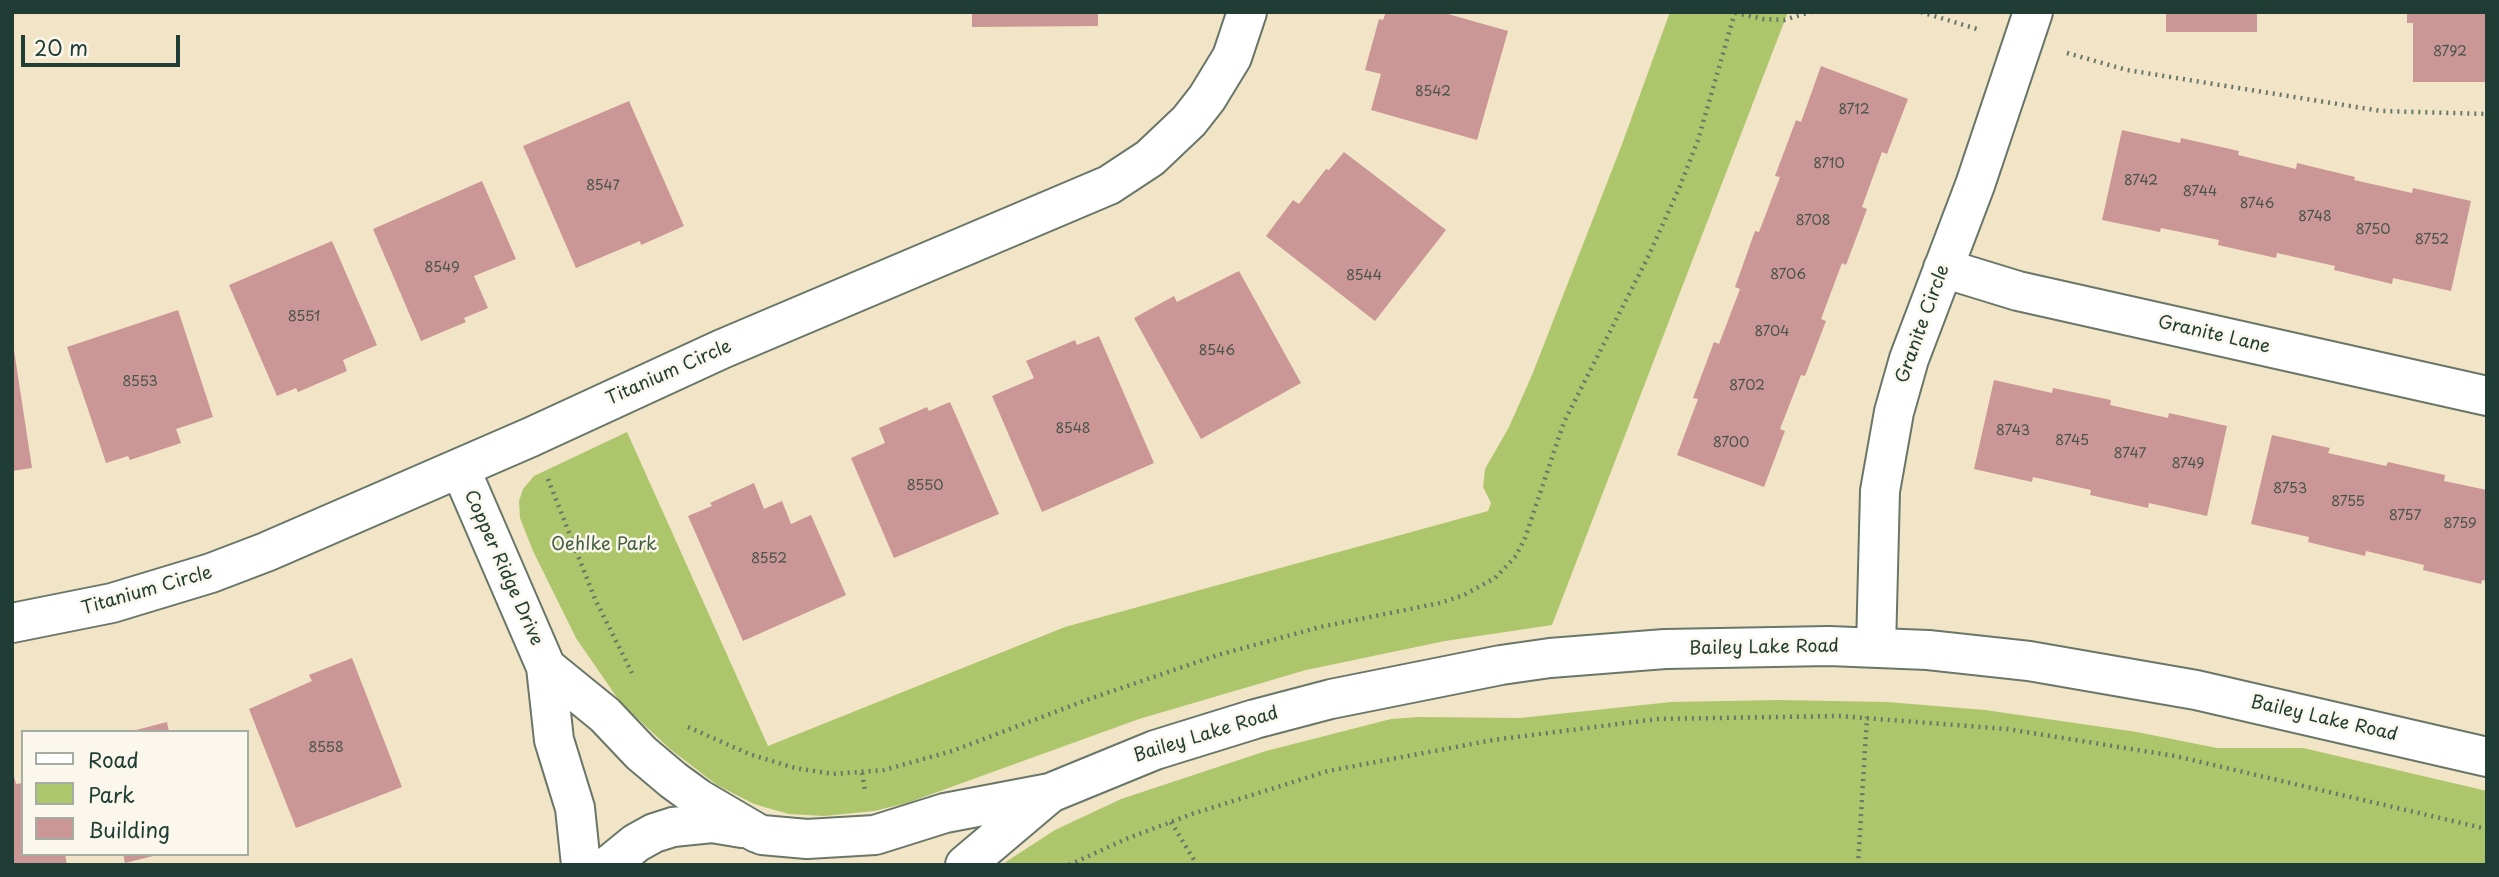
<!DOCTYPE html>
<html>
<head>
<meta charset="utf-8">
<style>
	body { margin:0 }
	#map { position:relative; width:2499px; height:877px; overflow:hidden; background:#f1e4c7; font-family:"Playpen Sans",sans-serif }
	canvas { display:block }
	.frame { position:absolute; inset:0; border:14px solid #1f3d34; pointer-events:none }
	.legend { position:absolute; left:21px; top:730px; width:228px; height:126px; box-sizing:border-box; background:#fbf7ec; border:2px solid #a3ada2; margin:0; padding:9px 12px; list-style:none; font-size:21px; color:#1f3d34 }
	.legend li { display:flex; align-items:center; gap:14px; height:35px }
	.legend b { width:35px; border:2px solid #a3ada2 }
	.scale { position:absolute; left:21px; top:35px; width:159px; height:32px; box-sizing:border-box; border:4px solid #1f3d34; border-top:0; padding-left:9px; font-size:21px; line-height:24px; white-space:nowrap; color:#1f3d34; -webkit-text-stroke:5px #fbf7ec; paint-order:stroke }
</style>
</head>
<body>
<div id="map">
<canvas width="2499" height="877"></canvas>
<div class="frame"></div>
<ul class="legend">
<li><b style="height:9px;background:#fff"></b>Road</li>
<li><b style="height:19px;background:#aec66b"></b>Park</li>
<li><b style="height:19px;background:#cb9796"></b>Building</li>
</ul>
<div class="scale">20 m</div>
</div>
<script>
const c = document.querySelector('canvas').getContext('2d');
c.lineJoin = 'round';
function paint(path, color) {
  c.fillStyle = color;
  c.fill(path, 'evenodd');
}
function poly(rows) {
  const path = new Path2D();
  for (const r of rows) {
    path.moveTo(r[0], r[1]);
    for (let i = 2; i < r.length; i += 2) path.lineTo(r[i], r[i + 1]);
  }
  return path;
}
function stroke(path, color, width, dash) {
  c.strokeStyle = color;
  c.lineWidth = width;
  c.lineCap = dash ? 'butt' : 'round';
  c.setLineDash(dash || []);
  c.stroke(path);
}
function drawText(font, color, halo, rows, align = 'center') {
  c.font = font + ' "Playpen Sans",sans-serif';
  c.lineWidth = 5;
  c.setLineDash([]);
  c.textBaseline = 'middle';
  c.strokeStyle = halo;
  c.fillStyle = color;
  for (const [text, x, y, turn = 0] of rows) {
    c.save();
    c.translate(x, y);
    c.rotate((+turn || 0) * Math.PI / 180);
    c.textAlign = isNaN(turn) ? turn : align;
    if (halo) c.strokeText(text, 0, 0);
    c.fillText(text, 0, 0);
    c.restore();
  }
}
paint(poly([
	[1670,12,1788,12,1552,625,1445,641,1306,670,1139,719,907,803,874,811,824,816,789,814,771,809,754,804,717,785,670,749,620,702,576,638,533,551,520,518,519,501,523,489,534,476,627,432,768,746,1065,627,1488,511,1491,503,1483,487,1485,469,1509,427,1532,375,1621,147],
	[1778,700,1887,702,1985,710,2137,732,2217,748,2303,748,2487,791,2487,865,1001,865,1055,830,1121,799,1266,751,1391,719,1419,717,1520,718,1671,702]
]), '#aec66b');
paint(poly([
	[972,12,1098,12,1098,26,972,27],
	[1386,12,1441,12,1508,31,1477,140,1371,110,1381,74,1365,70,1379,19,1383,20],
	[2166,12,2257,12,2257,32,2166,32],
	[2407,12,2487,12,2487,82,2413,82,2413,23,2407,23],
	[1821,66,1908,99,1887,154,1882,152,1862,207,1867,209,1846,265,1842,263,1821,319,1826,321,1805,376,1801,375,1780,429,1785,431,1764,487,1677,455,1698,399,1693,398,1714,342,1719,344,1740,289,1735,287,1755,231,1759,232,1780,177,1775,176,1796,120,1801,122],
	[629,101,684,226,641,245,640,241,576,268,523,146],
	[2122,130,2180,143,2181,138,2239,151,2238,155,2296,169,2297,163,2355,177,2354,180,2412,193,2413,188,2471,201,2451,291,2393,278,2392,284,2334,270,2335,266,2277,253,2276,258,2218,245,2219,240,2161,228,2160,232,2102,220],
	[1344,152,1446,230,1375,321,1266,236,1293,200,1299,204,1326,169,1329,170],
	[482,181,516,259,474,276,488,308,464,318,466,322,421,341,373,229],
	[332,241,377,345,343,360,347,371,298,392,296,388,277,396,229,285],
	[1239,271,1301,383,1201,439,1134,318,1174,296,1177,302],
	[178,310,213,417,176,429,181,443,130,460,128,456,106,463,67,347],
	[1099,336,1154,463,1042,512,992,396,1034,378,1026,361,1075,340,1077,345],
	[14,350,32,468,12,471,12,351],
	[1994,380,2052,393,2053,388,2111,400,2110,405,2168,418,2169,413,2227,426,2207,516,2149,503,2148,508,2090,495,2091,490,2033,477,2032,482,1974,469],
	[950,402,999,514,894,558,851,458,885,443,879,428,927,407,929,411],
	[2272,435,2330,448,2328,453,2386,466,2388,462,2445,475,2444,481,2487,490,2487,581,2482,580,2481,584,2423,570,2424,565,2366,551,2365,556,2308,542,2309,537,2251,524],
	[754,483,764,509,782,501,791,524,811,515,846,595,743,641,688,516,712,506,710,503],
	[352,658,402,787,296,828,249,709,312,681,309,675],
	[167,722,169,732,132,732,132,731],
	[12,769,16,784,23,783,23,854,65,854,67,865,12,865],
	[123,854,157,854,157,855,125,863]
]), '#cb9796');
const minor = poly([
	[1943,268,2018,291,2487,396],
	[460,468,546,667,554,740,575,808,581,865],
	[12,623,112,603,211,573,266,552,531,437,722,349,1109,185,1150,158,1189,121,1207,98,1232,57,1247,12],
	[1876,648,1880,491,1894,412,1909,359,1975,185,2033,12],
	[546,667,605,715,641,753,673,780,699,799,757,833],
	[762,835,807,839,875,835,945,813,1050,793,1155,750,1255,719,1331,699,1501,665,1550,658,1665,649,1829,646,1928,650,2029,661,2196,690,2487,757],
	[609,865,636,843,654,833,673,827,712,823,742,828],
	[965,865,1049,794]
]);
stroke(minor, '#687767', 42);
stroke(poly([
	[1921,12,1977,29],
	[1735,13,1764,19,1784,20,1811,12],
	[2067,53,2127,70,2381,111,2487,114],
	[548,479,595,599,632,673],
	[688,727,749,754,795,768,833,774,884,770,952,751,1092,698,1218,655,1320,627,1440,603,1464,595,1495,578,1516,556,1525,538,1564,422,1649,255,1680,186,1698,140,1735,12],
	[862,773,865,790],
	[1171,822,1197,865],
	[1069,865,1126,839,1192,814,1328,771,1493,740,1657,719,1839,716,2007,729,2175,756,2487,829],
	[1858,865,1867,717]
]), '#687767', 4.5, [2, 5]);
stroke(minor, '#fff', 38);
drawText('14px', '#4a544c', null, [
	["8792",2450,52],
	["8542",1433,92],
	["8712",1854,110],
	["8710",1829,164],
	["8742",2141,181],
	["8547",603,186],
	["8744",2200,192],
	["8746",2257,204],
	["8748",2315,217],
	["8708",1813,221],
	["8750",2373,230],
	["8752",2432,240],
	["8549",442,268],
	["8706",1788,275],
	["8544",1364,276],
	["8551",304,317],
	["8704",1772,332],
	["8546",1217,351],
	["8553",140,382],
	["8702",1747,386],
	["8548",1073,429],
	["8743",2013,431],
	["8745",2072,441],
	["8700",1731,443],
	["8747",2130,454],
	["8749",2188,464],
	["8550",925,486],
	["8753",2290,489],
	["8755",2348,502],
	["8757",2405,516],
	["8759",2460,524],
	["8552",769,559],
	["8558",326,748]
]);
drawText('18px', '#1f3d34', '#fbf7ec', [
	["Granite Circle",1923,324,-70],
	["Granite Lane",2214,335,13],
	["Titanium Circle",669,373,-24],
	["Copper Ridge Drive",503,568,66],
	["Titanium Circle",147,591,-16],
	["Bailey Lake Road",1764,648,-1],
	["Bailey Lake Road",2324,719,13],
	["Bailey Lake Road",1206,735,-17]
]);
drawText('18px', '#435f42', '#fbf7ec', [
	["Oehlke Park",604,545]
]);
</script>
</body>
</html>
